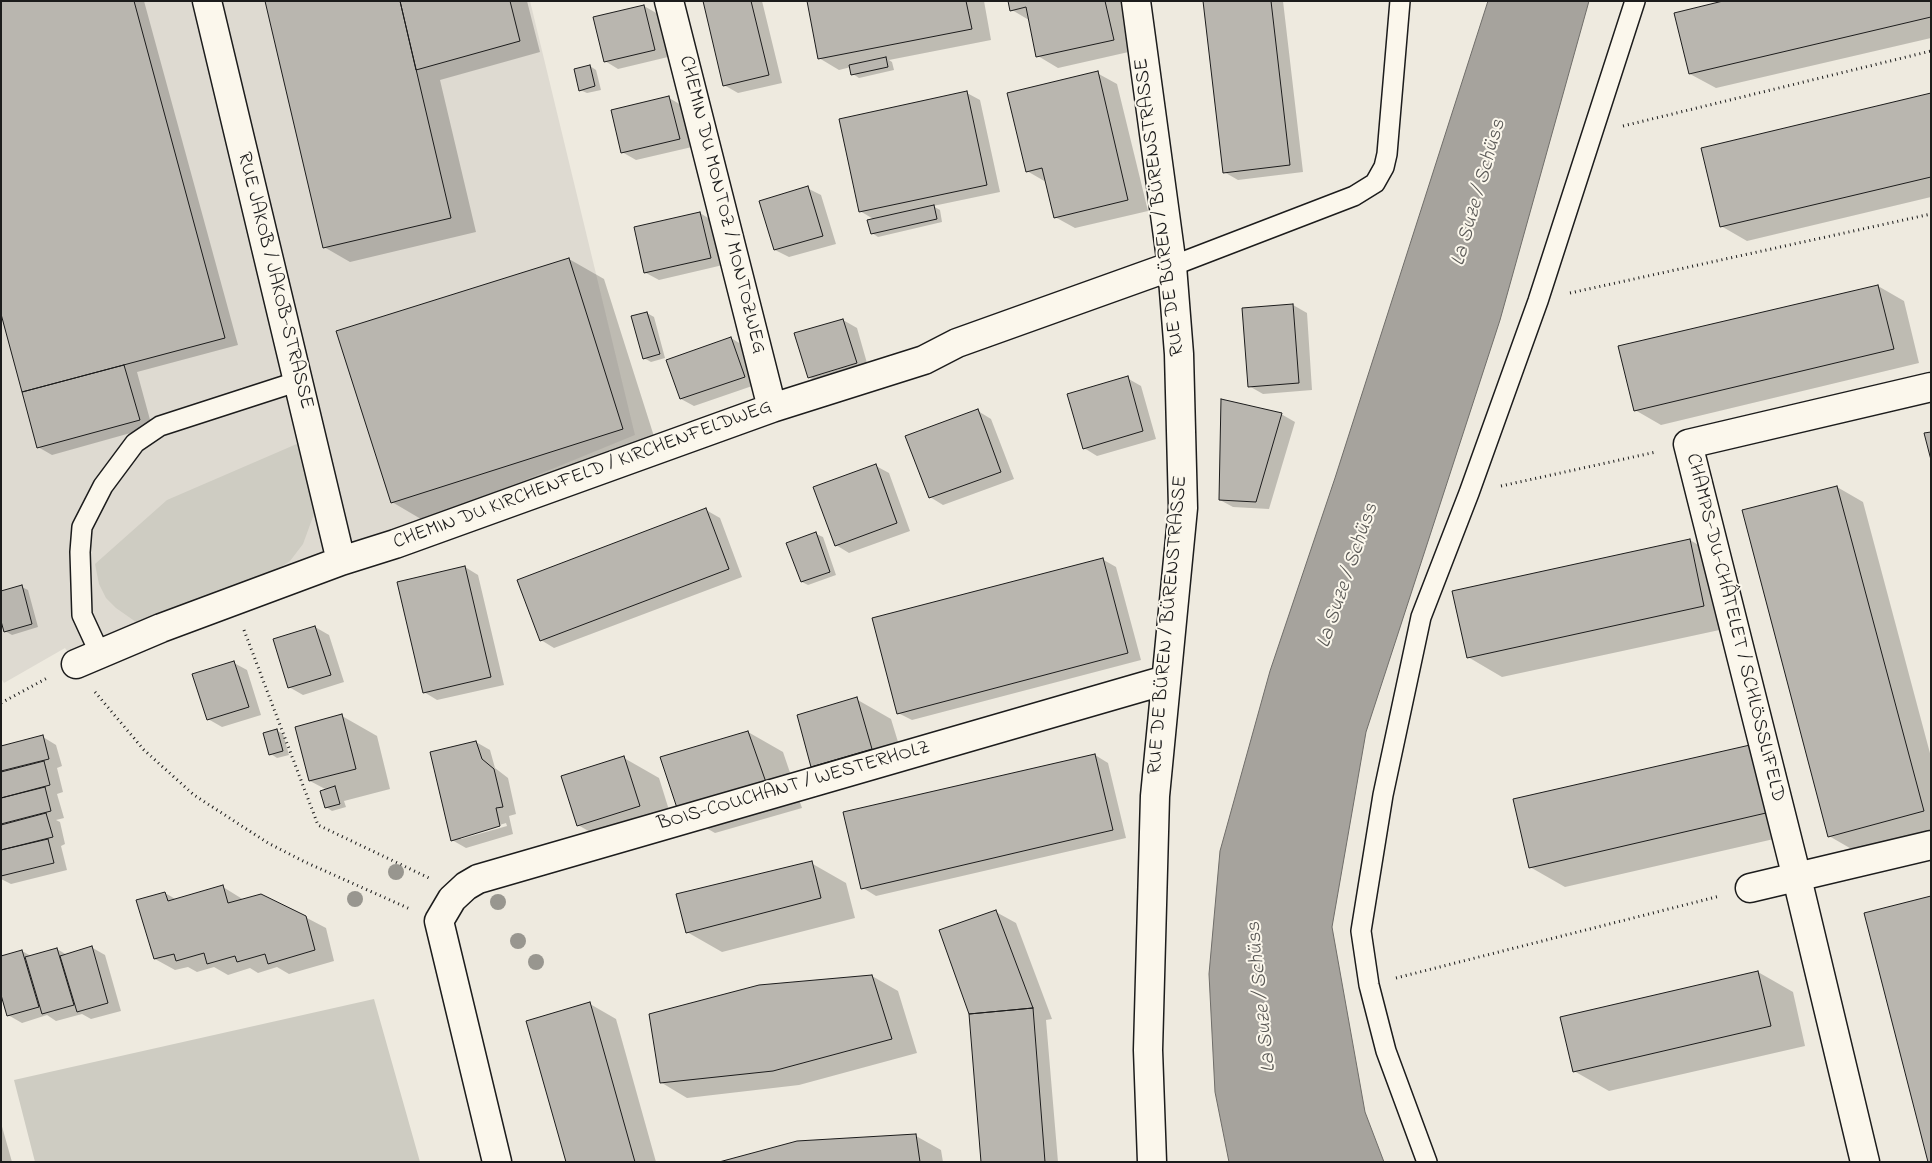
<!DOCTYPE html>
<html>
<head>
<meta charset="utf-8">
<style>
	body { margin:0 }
	#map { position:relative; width:1932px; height:1163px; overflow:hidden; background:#eeeadf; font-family:"Indie Flower",sans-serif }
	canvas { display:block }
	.frame { position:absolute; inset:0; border:2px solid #1c1c1c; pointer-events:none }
</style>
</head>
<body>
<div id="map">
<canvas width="1932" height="1163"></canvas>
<div class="frame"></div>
</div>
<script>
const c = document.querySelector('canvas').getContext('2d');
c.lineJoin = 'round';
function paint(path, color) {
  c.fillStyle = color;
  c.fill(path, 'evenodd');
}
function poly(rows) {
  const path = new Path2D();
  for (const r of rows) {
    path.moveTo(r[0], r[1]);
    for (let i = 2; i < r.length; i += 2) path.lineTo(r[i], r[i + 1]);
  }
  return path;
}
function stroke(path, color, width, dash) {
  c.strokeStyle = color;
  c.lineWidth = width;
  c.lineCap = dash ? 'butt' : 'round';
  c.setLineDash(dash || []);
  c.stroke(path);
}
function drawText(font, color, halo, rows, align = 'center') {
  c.font = font + ' "Indie Flower",sans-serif';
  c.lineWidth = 4;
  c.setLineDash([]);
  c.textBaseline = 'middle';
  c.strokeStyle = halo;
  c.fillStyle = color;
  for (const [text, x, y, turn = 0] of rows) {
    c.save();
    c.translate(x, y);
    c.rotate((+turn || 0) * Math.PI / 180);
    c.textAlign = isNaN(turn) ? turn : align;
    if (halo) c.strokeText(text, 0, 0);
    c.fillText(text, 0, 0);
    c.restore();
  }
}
paint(poly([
	[1,1,530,1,635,435,76,664,65,648,4,683,1,678]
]), '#dedad1');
paint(poly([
	[299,443,314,514,303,544,290,561,273,572,136,622,116,608,106,598,99,584,95,564,167,500],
	[374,999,420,1162,35,1162,14,1080]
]), '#ceccc2');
const water = poly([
	[1488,1,1589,1,1500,320,1366,732,1332,927,1365,1112,1384,1162,1229,1162,1215,1092,1209,974,1220,851,1270,671,1335,478,1488,1]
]);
paint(water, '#a6a39d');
stroke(water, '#6f6d69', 1);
paint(poly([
	[1,1,144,1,238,345,137,372,152,427,52,455,38,447,1,310],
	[266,1,527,1,540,52,440,80,476,232,350,262,324,247],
	[704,1,762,1,782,83,738,93,724,85],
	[808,1,984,1,991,40,889,60,892,62,894,70,859,78,853,74,851,67,839,70,819,58],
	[1010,1,1122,1,1133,51,1058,68,1038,56,1029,20,1012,10],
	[1204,1,1283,1,1303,172,1238,180,1224,172],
	[1931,1,1931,38,1716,88,1690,74],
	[644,6,658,14,668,57,618,69,605,61],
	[590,66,596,70,601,90,587,93,580,90],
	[1097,73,1117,84,1148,211,1075,228,1055,217,1046,182,1027,171],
	[967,93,980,100,1000,192,933,206,940,210,942,222,878,237,872,233,875,220,860,211],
	[1931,95,1931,197,1747,241,1721,226],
	[669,98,683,106,692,147,636,160,622,152],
	[807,188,821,195,836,244,789,257,775,250],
	[700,213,713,221,723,265,659,280,646,273],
	[569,259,604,279,658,449,426,522,392,502],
	[1878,286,1904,301,1919,363,1661,425,1635,410],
	[1293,305,1307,313,1312,390,1263,394,1249,386,1244,309],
	[647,313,654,317,665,358,651,362,644,358],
	[843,320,857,328,869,370,822,385,809,377],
	[731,338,744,346,758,384,694,406,681,399],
	[1127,378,1141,386,1156,439,1097,456,1084,448],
	[978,411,991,419,1014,479,943,505,930,497],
	[1281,414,1295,422,1269,509,1233,507,1220,500],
	[876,466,889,473,910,531,849,553,836,545],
	[1837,487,1863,502,1931,757,1931,831,1855,851,1829,836],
	[706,510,720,518,742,577,554,648,541,640],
	[816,534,823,537,836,575,808,585,802,582],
	[1690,540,1724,560,1738,626,1502,677,1468,657],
	[1102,559,1116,567,1141,660,912,720,898,713],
	[465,567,478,575,504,685,437,700,424,692],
	[22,587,28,590,38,627,12,635,5,631],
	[315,627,329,635,344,682,303,695,289,687],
	[234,663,247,670,261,715,222,727,208,719],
	[856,699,891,719,906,768,847,786,812,766],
	[342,716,377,736,390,789,344,801,346,807,332,811,326,807,327,790,310,781],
	[276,730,283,734,289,755,277,758,271,754],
	[748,732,783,752,802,808,715,833,680,813],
	[43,737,56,745,62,766,57,768,63,792,57,794,64,818,56,820,60,822,65,844,61,846,67,870,11,884,1,879,1,748],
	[476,742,490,750,495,768,508,778,516,814,509,816,513,834,466,848,452,840],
	[506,823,507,826,461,839,461,837],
	[1750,746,1785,767,1800,833,1565,887,1530,867],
	[1095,755,1108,763,1126,838,876,896,863,888],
	[624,758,659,778,674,826,613,845,578,825],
	[811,863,846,883,855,918,722,952,687,932],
	[223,887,244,900,305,917,326,928,334,961,289,974,277,967,258,973,250,968,228,975,214,967,197,972,188,967,175,970,155,959,165,893,177,900],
	[996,912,1016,923,1052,1019,1046,1020,1058,1162,983,1162],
	[91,947,105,955,121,1011,91,1019,82,1014,56,1021,47,1015,22,1023,8,1015,22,951,31,956,57,949,67,955],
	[1758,972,1793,992,1805,1046,1609,1091,1574,1071],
	[872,976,898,991,917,1053,799,1085,687,1098,662,1083],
	[590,1004,616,1019,656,1162,567,1162],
	[1,1123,12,1162,1,1162],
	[916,1136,941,1150,943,1162,724,1162]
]), '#0003');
const building = poly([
	[1,1,134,1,225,338,22,392,1,314,1,1],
	[265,1,400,1,451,218,323,248,265,1],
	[400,1,510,1,520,41,416,70,400,1],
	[703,1,751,1,769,75,723,86,703,1],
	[807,1,966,1,972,29,818,59,807,1],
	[1008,1,1105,1,1114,40,1036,57,1026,7,1010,11,1008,1],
	[1203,1,1271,1,1290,165,1223,173,1203,1],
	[1723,1,1931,1,1931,17,1689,74,1674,13,1723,1],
	[644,5,655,50,604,62,593,17,644,5],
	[886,57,888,67,851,75,849,65,886,57],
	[590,65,595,86,579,91,574,69,590,65],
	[1098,71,1128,200,1054,218,1042,168,1026,172,1007,93,1098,71],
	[967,91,987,185,859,212,839,119,967,91],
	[1931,93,1931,177,1720,227,1701,148,1931,93],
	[669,96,680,139,621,153,611,110,669,96],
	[808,186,823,236,774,250,759,201,808,186],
	[934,205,937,219,871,234,867,220,934,205],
	[700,212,711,258,644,273,634,227,700,212],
	[569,258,623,429,391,503,336,331,569,258],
	[1878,285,1894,349,1634,411,1618,346,1878,285],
	[1293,304,1299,383,1248,387,1242,308,1293,304],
	[647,312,660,354,643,359,631,316,647,312],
	[843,319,857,363,808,378,794,333,843,319],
	[731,337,745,377,680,399,666,360,731,337],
	[124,365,140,420,37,448,22,392,124,365],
	[1128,376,1143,431,1083,449,1067,394,1128,376],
	[1221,399,1282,413,1256,502,1219,500,1221,399],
	[978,409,1001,472,929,498,905,436,978,409],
	[1931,432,1931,460,1924,433,1931,432],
	[876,464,897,523,835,546,813,487,876,464],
	[1837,486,1924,811,1828,837,1742,510,1837,486],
	[706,508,729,569,540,641,517,580,706,508],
	[816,532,830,572,801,582,786,543,816,532],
	[1690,539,1704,606,1467,658,1452,591,1690,539],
	[1103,558,1128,653,897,714,872,618,1103,558],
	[465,566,491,677,423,693,397,582,465,566],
	[22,585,32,624,4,632,1,621,1,591,22,585],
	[315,626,331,675,288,688,273,639,315,626],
	[234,661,249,707,207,720,192,674,234,661],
	[857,697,872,749,811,767,797,715,857,697],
	[342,714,356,769,309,781,295,727,342,714],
	[277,729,283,751,269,755,263,733,277,729],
	[748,731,768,788,679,814,660,757,748,731],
	[43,735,49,759,1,771,1,746,43,735],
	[476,741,482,759,494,769,503,807,496,808,500,826,451,841,430,752,476,741],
	[1750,745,1766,813,1529,868,1513,799,1750,745],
	[1095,754,1113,830,861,889,843,812,1095,754],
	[624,756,640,806,577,826,561,776,624,756],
	[44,761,50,785,1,798,1,772,44,761],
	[335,786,340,804,325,808,320,791,335,786],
	[45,787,51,811,1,824,1,798,45,787],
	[46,813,53,837,1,850,1,825,46,813],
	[48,839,54,863,1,876,1,850,48,839],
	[812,861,821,898,686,933,676,894,812,861],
	[223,885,228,903,261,894,306,916,315,950,268,964,265,954,237,962,235,956,207,964,204,953,176,961,174,954,154,959,136,900,165,892,168,901,223,885],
	[1931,896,1931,1162,1928,1162,1864,913,1931,896],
	[996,910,1033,1008,969,1014,939,930,996,910],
	[92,946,108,1003,77,1012,60,956,92,946],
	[57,948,74,1005,42,1014,25,957,57,948],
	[22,950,39,1007,7,1016,1,995,1,956,22,950],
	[1758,971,1771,1026,1573,1072,1560,1017,1758,971],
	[872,975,892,1039,773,1071,660,1083,649,1014,759,985,872,975],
	[590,1002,635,1162,566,1162,526,1021,590,1002],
	[1033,1008,1045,1162,981,1162,969,1014,1033,1008],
	[916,1134,920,1162,719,1162,797,1141,916,1134]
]);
paint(building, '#b9b6af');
stroke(building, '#1c1c1c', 1);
const service = poly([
	[1172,266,1354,196,1375,183,1384,167,1387,154,1400,1],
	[100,654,82,615,80,552,82,527,103,486,135,443,160,426,299,381],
	[1427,1162,1386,1051,1369,985,1361,931,1383,795,1421,617,1469,493,1538,301,1635,1]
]);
const minor = poly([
	[207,1,341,561],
	[669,1,772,408],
	[1136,1,1172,266,1179,354,1183,508,1155,796,1148,1050,1152,1162],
	[76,664,161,628,341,561,395,544,772,408,924,360,957,343,1172,266],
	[1750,888,1931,845],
	[497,1162,439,921,452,899,466,886,478,879,1166,680],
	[1865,1162,1797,878,1688,444,1931,387]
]);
stroke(service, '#1c1c1c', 22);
stroke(minor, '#1c1c1c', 31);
stroke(poly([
	[1623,126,1931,51],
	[1570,293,1931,214],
	[1501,486,1656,452],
	[244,630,318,825,429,878],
	[95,692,144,750,194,795,268,843,305,862,410,909],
	[1,703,49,677],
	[1396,978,1720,896]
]), '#1c1c1c', 3, [1, 4]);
stroke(service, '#fbf7ec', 19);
stroke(minor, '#fbf7ec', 28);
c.fillStyle = '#98968f';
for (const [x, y] of [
	[396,872],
	[355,899],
	[498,902],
	[518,941],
	[536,962]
]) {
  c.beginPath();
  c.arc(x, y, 8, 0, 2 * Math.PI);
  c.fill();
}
drawText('20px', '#1c1c1c', '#fbf7ec', [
	["CHEMIN DU MONTOZ / MONTOZWEG",721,205,76],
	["RUE DE BÜREN / BÜRENSTRASSE",1161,207,-97],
	["RUE JAKOB / JAKOB-STRASSE",274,281,76],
	["CHEMIN DU KIRCHENFELD / KIRCHENFELDWEG",583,476,-20],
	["RUE DE BÜREN / BÜRENSTRASSE",1169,625,-85],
	["CHAMPS-DU-CHÂTELET / SCHLÖSSLIFELD",1734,628,76],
	["BOIS-COUCHANT / WESTERHOLZ",794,787,-16]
]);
drawText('italic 21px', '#5a5956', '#fbf7ec', [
	["La Suze / Schüss",1480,193,-74],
	["La Suze / Schüss",1349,576,-71],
	["La Suze / Schüss",1263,997,-96]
]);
</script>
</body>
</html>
